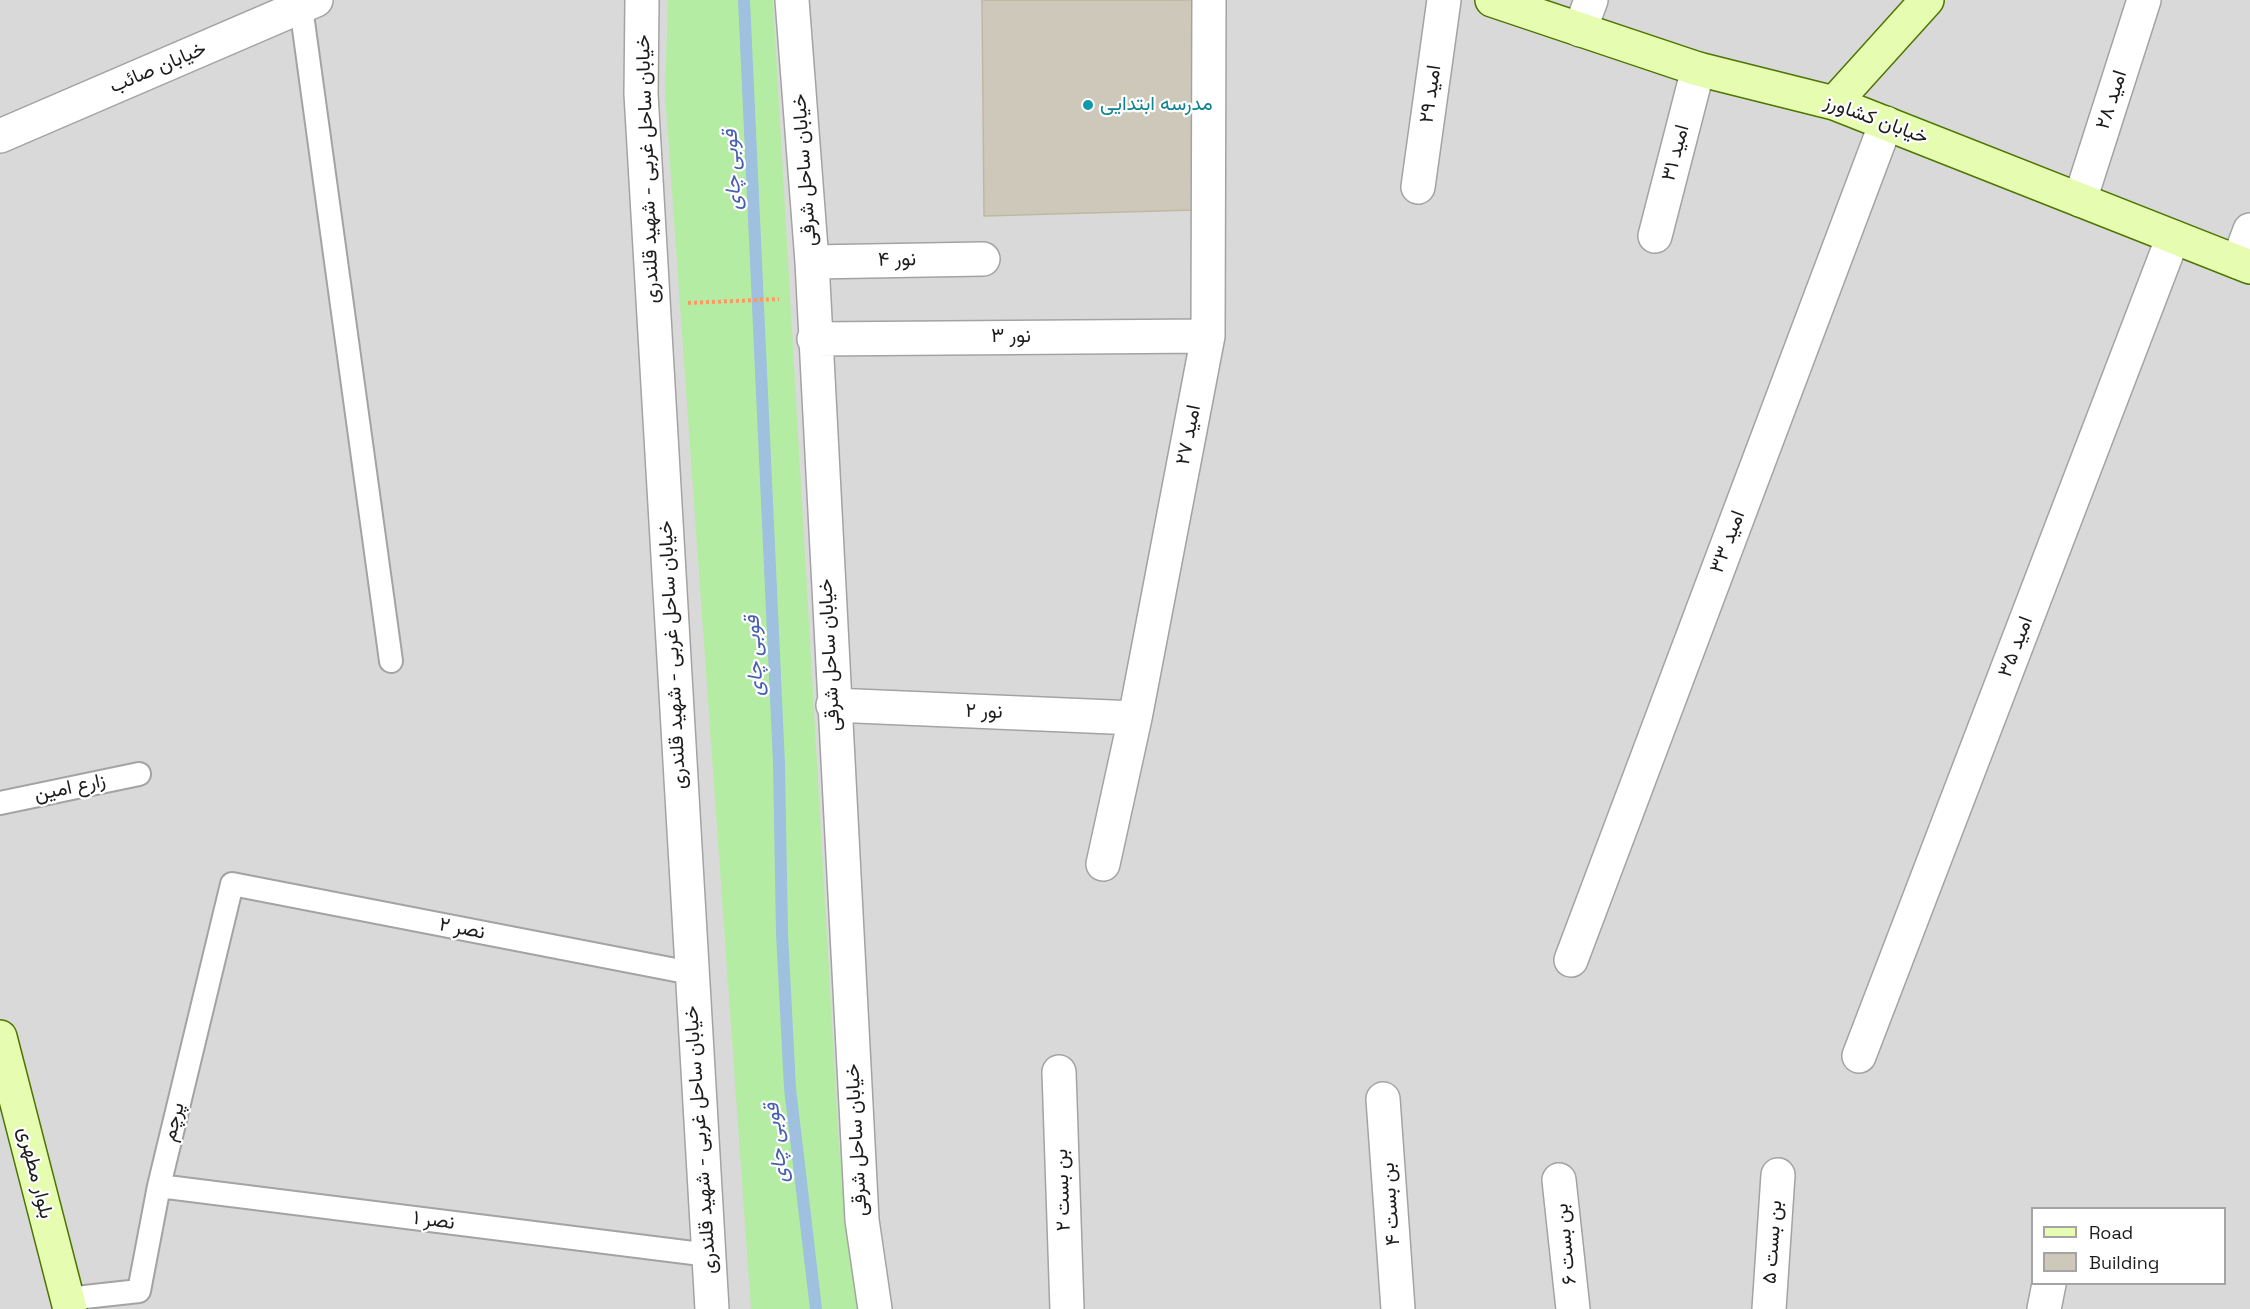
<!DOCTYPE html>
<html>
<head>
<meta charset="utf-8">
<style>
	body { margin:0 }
	#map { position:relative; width:2250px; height:1309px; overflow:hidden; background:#eeede1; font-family:"Space Grotesk",sans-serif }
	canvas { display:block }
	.legend { position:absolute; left:2031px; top:1207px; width:195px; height:78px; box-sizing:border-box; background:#fff; border:2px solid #a4a4a4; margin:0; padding:8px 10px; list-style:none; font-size:18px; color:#1c1c1c }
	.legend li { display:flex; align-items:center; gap:12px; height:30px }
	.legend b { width:30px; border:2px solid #a4a4a4 }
</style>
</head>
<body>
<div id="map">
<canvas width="2250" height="1309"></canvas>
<ul class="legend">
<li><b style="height:8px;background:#e6fcb1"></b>Road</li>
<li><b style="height:16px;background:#cec8ba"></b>Building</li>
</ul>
</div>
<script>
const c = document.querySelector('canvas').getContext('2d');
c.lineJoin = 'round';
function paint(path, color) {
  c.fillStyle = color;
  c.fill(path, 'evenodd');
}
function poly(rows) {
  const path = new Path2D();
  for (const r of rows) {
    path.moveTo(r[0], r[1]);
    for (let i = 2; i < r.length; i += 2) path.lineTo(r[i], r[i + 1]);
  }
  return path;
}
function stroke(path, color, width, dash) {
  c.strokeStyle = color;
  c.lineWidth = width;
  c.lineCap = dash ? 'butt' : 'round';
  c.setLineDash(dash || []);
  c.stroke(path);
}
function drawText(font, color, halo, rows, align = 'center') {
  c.font = font + ' "Space Grotesk",Vazirmatn,sans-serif';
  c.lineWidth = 4.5;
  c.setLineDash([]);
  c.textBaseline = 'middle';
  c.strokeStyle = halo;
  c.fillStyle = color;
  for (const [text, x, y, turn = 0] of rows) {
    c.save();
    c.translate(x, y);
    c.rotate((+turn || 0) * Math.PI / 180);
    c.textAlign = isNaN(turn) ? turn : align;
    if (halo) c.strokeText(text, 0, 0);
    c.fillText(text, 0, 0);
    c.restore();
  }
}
paint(poly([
	[0,0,2250,0,2250,1309,0,1309],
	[2032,1208,2224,1208,2224,1284,2032,1284]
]), '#dad9d9');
paint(poly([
	[668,0,773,0,839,1145,858,1309,751,1309,665,93]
]), '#b5eca4');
stroke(poly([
	[744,0,779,764,782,933,790,1088,816,1309]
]), '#9fc0de', 12);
const building = poly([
	[982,0,1192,0,1194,210,984,216,982,0]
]);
paint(building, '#cec8ba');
stroke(building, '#c0b7a3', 1.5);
const service = poly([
	[301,7,391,661],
	[0,803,139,774],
	[159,1186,709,1255],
	[67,1299,139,1291,159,1186,232,884,691,973]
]);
const minor = poly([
	[642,0,641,94,712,1309],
	[792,0,812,262,862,1220,875,1309],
	[1580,30,1591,0],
	[0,136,316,0],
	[1418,187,1444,0],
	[2080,200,2144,0],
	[1655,236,1698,69],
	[812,262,983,259],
	[2238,262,2250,230],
	[814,339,1208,336],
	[833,705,1135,718],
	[1103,864,1135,718,1208,336,1209,0],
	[1571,960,1886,123],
	[1859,1056,2173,237],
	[1059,1072,1067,1309],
	[1383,1099,1398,1309],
	[1559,1180,1573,1309],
	[1769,1309,1778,1175],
	[2044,1309,2049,1284]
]);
const secondary = poly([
	[1492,0,1698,69,1834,103,2250,267],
	[1834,103,1927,0],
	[0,1037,70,1309]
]);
stroke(service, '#a3a3a3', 26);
stroke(minor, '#a3a3a3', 36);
stroke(secondary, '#4c7600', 36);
stroke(poly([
	[688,303,779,299]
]), '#ff9861', 4, [3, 3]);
stroke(service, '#fff', 22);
stroke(minor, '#fff', 33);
stroke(secondary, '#e6fcb1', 33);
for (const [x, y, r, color] of [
	[1088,105,6,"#0f9aa8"]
]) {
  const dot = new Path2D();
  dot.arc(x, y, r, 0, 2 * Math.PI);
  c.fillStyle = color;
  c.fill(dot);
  stroke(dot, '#fff', 2);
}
drawText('20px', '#1c1c1c', '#fff', [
	["خیابان صائب",158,68,-23],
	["امید ۲۹",1431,94,-82],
	["امید ۲۸",2112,100,-72],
	["خیابان کشاورز",1876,120,20],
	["امید ۳۱",1676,153,-75],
	["خیابان ساحل غربی - شهید قلندری",648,169,-92],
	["خیابان ساحل شرقی",805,170,-94],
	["نور ۴",897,260,-1],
	["نور ۳",1011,337],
	["امید ۲۷",1189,435,-79],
	["امید ۳۳",1728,542,-69],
	["امید ۳۵",2016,647,-69],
	["خیابان ساحل غربی - شهید قلندری",673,655,-93],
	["خیابان ساحل شرقی",830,655,-93],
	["نور ۲",984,712,2],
	["زارع امین",70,788,-12],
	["نصر ۲",462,929,11],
	["پرچم",174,1122,-76],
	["خیابان ساحل غربی - شهید قلندری",701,1140,-94],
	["خیابان ساحل شرقی",857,1140,-93],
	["بلوار مطهری",35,1173,76],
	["بن بست ۲",1063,1190,-92],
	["بن بست ۴",1391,1204,-94],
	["نصر ۱",434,1221,7],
	["بن بست ۵",1773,1242,-86],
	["بن بست ۶",1566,1244,-96]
]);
drawText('20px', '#0d838f', '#fff', [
	["مدرسه ابتدایی",1100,105]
], 'left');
drawText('italic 21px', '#4560b0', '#fff', [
	["قوبی چای",733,170,-93],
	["قوبی چای",755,656,-93],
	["قوبی چای",777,1143,-97]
]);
</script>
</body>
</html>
